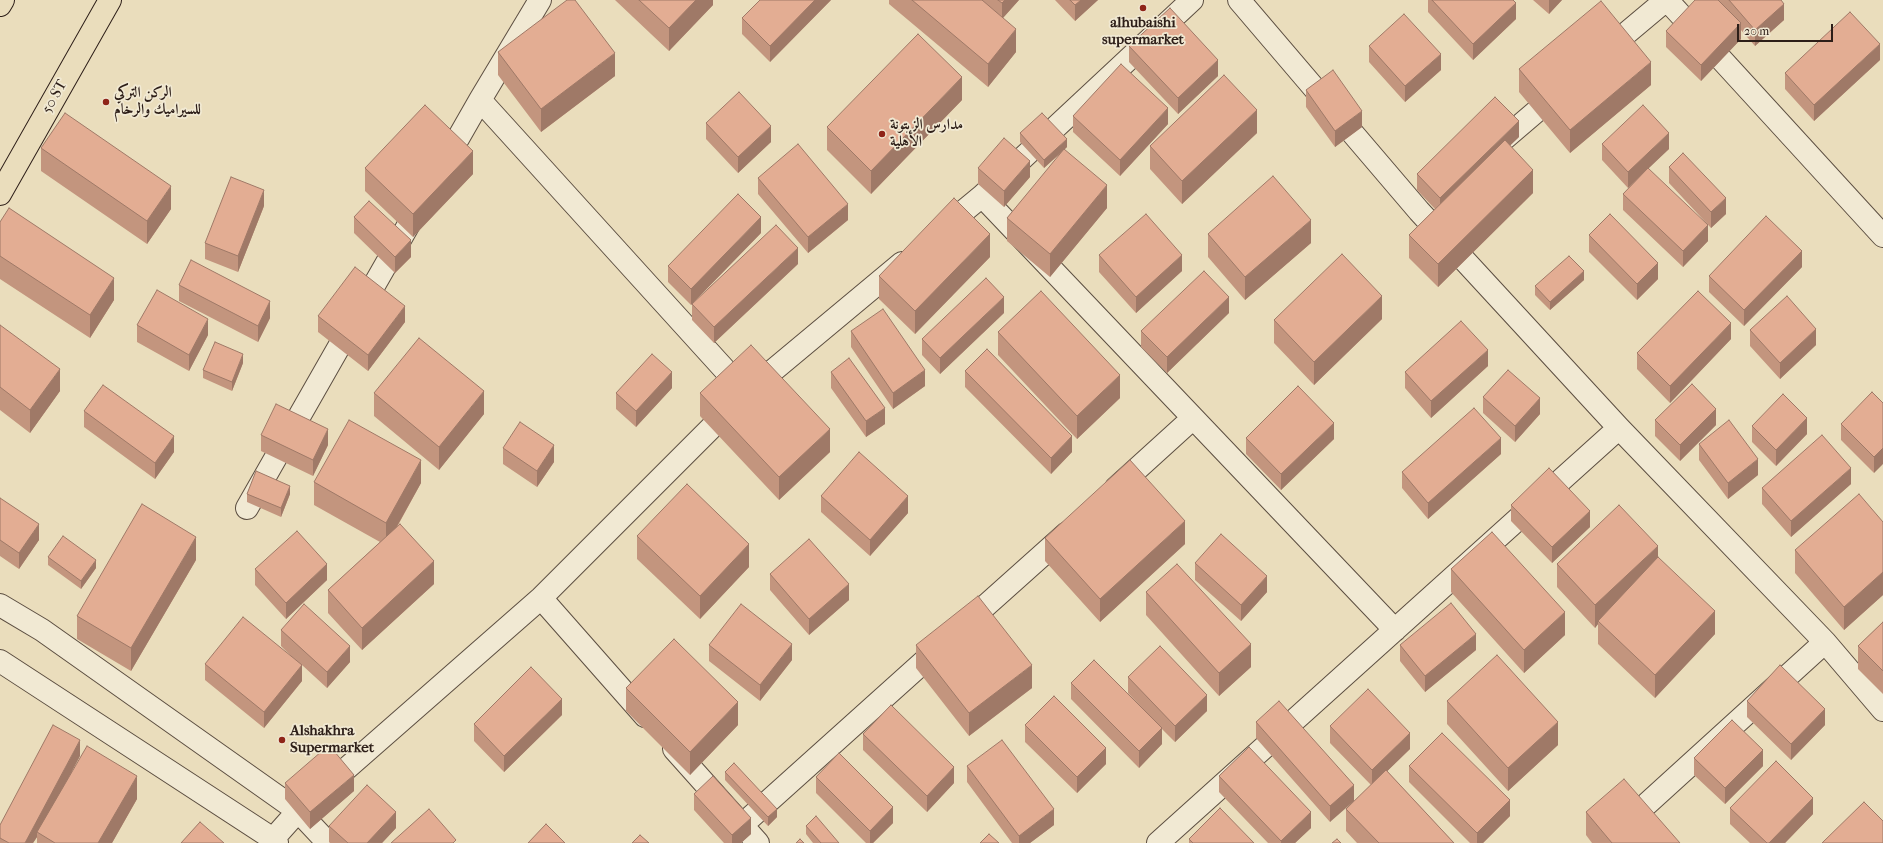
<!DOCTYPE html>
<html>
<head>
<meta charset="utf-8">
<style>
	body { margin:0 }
	#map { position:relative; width:1883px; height:843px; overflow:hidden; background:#eaddbc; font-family:"IM FELL French Canon",serif }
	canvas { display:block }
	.scale { position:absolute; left:1737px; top:24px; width:96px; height:18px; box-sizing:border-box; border:2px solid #2d1e18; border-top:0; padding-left:5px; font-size:12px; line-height:14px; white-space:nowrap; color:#2d1e18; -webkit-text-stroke:3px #f1e9d3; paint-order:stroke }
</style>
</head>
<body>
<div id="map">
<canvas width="1883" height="843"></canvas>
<div class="scale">20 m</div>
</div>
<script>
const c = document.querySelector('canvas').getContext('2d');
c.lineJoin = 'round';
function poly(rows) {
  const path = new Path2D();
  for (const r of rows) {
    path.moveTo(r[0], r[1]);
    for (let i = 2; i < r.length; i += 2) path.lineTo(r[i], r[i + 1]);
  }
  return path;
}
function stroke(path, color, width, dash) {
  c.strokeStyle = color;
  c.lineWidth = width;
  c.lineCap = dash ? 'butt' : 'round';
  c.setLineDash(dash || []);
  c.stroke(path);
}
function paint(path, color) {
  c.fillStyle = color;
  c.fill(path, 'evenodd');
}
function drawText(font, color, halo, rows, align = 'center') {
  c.font = font + ' "IM FELL French Canon",Amiri,serif';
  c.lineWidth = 3.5;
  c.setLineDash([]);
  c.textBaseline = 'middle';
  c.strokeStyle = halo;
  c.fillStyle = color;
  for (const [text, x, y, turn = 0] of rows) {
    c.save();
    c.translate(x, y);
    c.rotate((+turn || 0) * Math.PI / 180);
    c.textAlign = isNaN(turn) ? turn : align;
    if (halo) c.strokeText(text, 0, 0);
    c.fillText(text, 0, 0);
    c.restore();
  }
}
const minor = poly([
	[540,0,480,100,745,392],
	[1239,0,1419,211,1619,428,1825,642,1883,710],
	[1667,0,1883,236],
	[1604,52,1666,0],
	[1497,145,1559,92],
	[444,163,480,100],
	[982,196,1395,630],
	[942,229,982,196,1192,0],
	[1116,488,1192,419],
	[247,508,421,203],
	[541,598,645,716],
	[0,605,42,630,298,811,328,843],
	[963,626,1067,533],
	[0,661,273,839,277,843],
	[674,749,758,843],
	[742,825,939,648],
	[273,839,298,811,541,598,746,393,902,263],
	[1158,843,1619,428],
	[1604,843,1825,642]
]);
const major = poly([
	[0,5,3,0],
	[0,194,110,0]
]);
stroke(minor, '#5c4e41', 24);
stroke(major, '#2d1e18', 24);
stroke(minor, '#f1e9d3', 22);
stroke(major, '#eaddbc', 22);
paint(poly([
	[615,0,713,0,713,5,669,51],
	[760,0,831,0,770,62,742,34,742,18],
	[889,0,1019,0,1003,18,1016,52,988,87,889,4],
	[1055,0,1098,0,1075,21],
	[1428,0,1513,0,1516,19,1473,60,1428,12],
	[1533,0,1562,0,1549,14],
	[1718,0,1781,0,1784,20,1755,46,1741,30,1741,39,1701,81,1666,47,1666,31],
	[1129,46,1218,76,1178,114,1129,62],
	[1369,46,1441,70,1405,102,1369,62],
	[498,52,615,76,541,132,498,75],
	[1880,60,1814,121,1785,89,1785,73],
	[1519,69,1651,85,1570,153,1519,92],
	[1306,90,1362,127,1335,147,1306,107],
	[962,100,871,194,827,150,827,127],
	[1073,116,1168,124,1120,176,1073,132],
	[706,123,771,142,738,173,706,139],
	[1020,133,1067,147,1064,150,1107,208,1050,277,1007,241,1007,218,1063,151,1044,168,1020,142],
	[1257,133,1182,204,1150,169,1150,146],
	[1519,137,1510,145,1533,193,1438,287,1409,258,1409,235,1435,209,1417,190,1417,174],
	[1602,144,1669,149,1648,168,1708,241,1683,267,1623,210,1623,194,1642,174,1628,188,1602,160],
	[41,148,171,209,147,244,41,171],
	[1669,167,1726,214,1711,228,1669,183],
	[365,168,473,174,413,237,365,191],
	[978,168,1030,177,1004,207,978,184],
	[758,178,848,220,808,253,758,194],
	[264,206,238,272,205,259,205,243],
	[354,217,411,257,395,273,354,233],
	[0,222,114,300,90,338,0,279],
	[761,233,691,305,668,282,668,266],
	[1208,234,1311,243,1245,300,1208,257],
	[1589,235,1658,279,1637,300,1589,252],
	[1099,255,1182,271,1136,313,1099,272],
	[990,257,915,334,879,299,879,276],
	[798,264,714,343,692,320,692,304],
	[1802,267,1744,326,1709,292,1709,276],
	[1584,280,1550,310,1535,295,1535,286],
	[179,285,270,318,258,342,179,301],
	[1004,313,940,374,922,355,922,339],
	[1229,313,1167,373,1141,347,1141,331],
	[318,316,405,322,368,371,318,332],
	[1382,319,1314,385,1274,343,1274,320],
	[0,325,60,391,30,433,0,410],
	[137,325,208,335,189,371,137,342],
	[1750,330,1816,345,1780,379,1750,346],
	[851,331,925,386,893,409,851,347],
	[998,332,1120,398,1077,439,998,355],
	[1731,339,1670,403,1637,369,1637,353],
	[243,363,232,391,203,378,203,370],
	[1488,366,1431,418,1405,388,1405,372],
	[965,371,1072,452,1051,474,965,387],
	[831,372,885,424,866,437,831,388],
	[672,388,636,427,616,409,616,393],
	[374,393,484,414,439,470,374,416],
	[700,393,830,452,779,500,700,416],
	[1483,397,1540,414,1515,442,1483,413],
	[1883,403,1874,473,1841,440,1841,424],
	[84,411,174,452,155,479,84,427],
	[1655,420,1716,425,1680,461,1655,436],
	[1752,426,1807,434,1776,466,1752,442],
	[261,435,328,445,313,476,261,451],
	[1246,438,1334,439,1281,490,1246,454],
	[1699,444,1758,475,1728,499,1699,460],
	[503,448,554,462,537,487,503,464],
	[1501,454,1428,519,1402,488,1402,472],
	[314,482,421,483,397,527,434,584,362,650,328,613,328,590,380,542,314,505],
	[1851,484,1791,537,1762,504,1762,488],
	[247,494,290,494,281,517,247,502],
	[821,496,908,513,870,556,821,512],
	[0,498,39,540,19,569,0,556],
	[1511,505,1590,527,1552,563,1511,521],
	[1883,522,1883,595,1844,630,1795,573,1795,550],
	[637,536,749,567,700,619,637,559],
	[1045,538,1185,544,1100,622,1045,561],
	[48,557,96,568,81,589,48,565],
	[1658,558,1715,634,1655,698,1598,644,1598,624,1595,628,1557,587,1557,564],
	[196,560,131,671,77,639,77,616],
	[1195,563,1267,592,1241,621,1195,580],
	[255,569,327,580,286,619,255,585],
	[1451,569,1565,635,1524,673,1451,592],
	[770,574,849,600,809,635,770,590],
	[1146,592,1251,667,1219,696,1146,615],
	[1883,622,1883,694,1858,669,1858,646],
	[281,630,350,662,327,688,302,665,302,681,264,728,205,680,205,664,295,660,281,646],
	[709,645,792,660,760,701,709,661],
	[916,645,1032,688,969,736,916,668],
	[1400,645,1476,650,1425,692,1400,661],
	[1128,677,1207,711,1175,742,1162,729,1162,744,1139,768,1071,699,1071,683,1147,713,1128,693],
	[626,688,738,725,690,775,626,711],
	[1447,701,1558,745,1508,791,1447,724],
	[1747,701,1825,725,1791,760,1747,717],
	[562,715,504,772,474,741,474,724],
	[1256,722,1354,785,1330,822,1256,738],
	[1025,725,1106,764,1077,793,1025,742],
	[1330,726,1410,749,1387,771,1454,843,1357,843,1346,831,1346,809,1371,785,1330,743],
	[863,734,954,783,927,812,863,750],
	[80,756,72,771,137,799,112,843,37,843,37,837,33,843,0,843,0,825],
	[1694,758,1763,766,1725,804,1694,775],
	[967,766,1054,825,1030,843,1012,843,967,782],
	[1409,766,1510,816,1483,843,1470,843,1409,782],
	[725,772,777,817,768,826,725,780],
	[1219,776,1311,828,1295,843,1268,843,1219,792],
	[816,777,893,823,873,843,866,843,816,793],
	[285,783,354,791,310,829,285,799],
	[694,794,751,834,741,843,724,843,694,810],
	[1730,808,1813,814,1785,843,1750,843,1730,824],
	[1586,812,1680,843,1592,843,1586,835],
	[329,826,396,828,382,843,330,843,329,842],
	[806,826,839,843,813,843,806,834],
	[1189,839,1254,843,1189,843]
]), '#c3957e');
paint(poly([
	[696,0,713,0,713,5,669,51,669,28],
	[815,0,831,0,770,62,770,46],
	[1005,0,1019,0,1002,19,1002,3],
	[1081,0,1098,0,1075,21,1075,5],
	[1549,0,1562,0,1549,14],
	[1516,3,1516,19,1473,60,1473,44],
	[1784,4,1784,20,1755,46,1755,30],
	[1741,23,1741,39,1701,81,1701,65],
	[1016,29,1016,52,988,87,988,64],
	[1880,44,1880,60,1814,121,1814,105],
	[615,53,615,76,541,132,541,109],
	[1441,54,1441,70,1405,102,1405,86],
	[1218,60,1218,76,1178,114,1178,98],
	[1651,62,1651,85,1570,153,1570,130],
	[962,77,962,100,871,194,871,171],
	[1168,108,1168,124,1120,176,1120,160],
	[1257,110,1257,133,1182,204,1182,181],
	[1362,111,1362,127,1335,147,1335,131],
	[1519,121,1519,137,1440,214,1440,198],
	[771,126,771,142,738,173,738,157],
	[1669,133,1669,149,1628,188,1628,172],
	[1067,139,1067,147,1044,168,1044,160],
	[473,151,473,174,413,237,413,214],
	[1030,161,1030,177,1004,207,1004,191],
	[1533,170,1533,193,1438,287,1438,264],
	[1107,185,1107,208,1050,277,1050,254],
	[171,186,171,209,147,244,147,221],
	[264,190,264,206,238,272,238,256],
	[1726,198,1726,214,1711,228,1711,212],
	[848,204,848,220,808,253,808,237],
	[761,217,761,233,691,305,691,289],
	[1311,220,1311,243,1245,300,1245,277],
	[1708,225,1708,241,1683,267,1683,251],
	[990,234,990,257,915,334,915,311],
	[411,240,411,257,395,273,395,257],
	[798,248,798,264,714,343,714,327],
	[1802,251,1802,267,1744,326,1744,310],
	[1182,255,1182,271,1136,313,1136,297],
	[1658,263,1658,279,1637,300,1637,284],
	[1584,271,1584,280,1550,310,1550,302],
	[114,278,114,300,90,338,90,315],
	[1382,296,1382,319,1314,385,1314,362],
	[1004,297,1004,313,940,374,940,358],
	[1229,297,1229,313,1167,373,1167,357],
	[270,301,270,318,258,342,258,326],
	[405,306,405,322,368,371,368,355],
	[208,319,208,335,189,371,189,355],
	[1731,323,1731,339,1670,403,1670,386],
	[1816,329,1816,345,1780,379,1780,363],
	[1488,350,1488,366,1431,418,1431,401],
	[243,354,243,363,232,391,232,382],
	[60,369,60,391,30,433,30,410],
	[925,370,925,386,893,409,893,393],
	[672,372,672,388,636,427,636,411],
	[1120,375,1120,398,1077,439,1077,416],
	[484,391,484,414,439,470,439,447],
	[1540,398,1540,414,1515,442,1515,426],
	[885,408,885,424,866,437,866,421],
	[1716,409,1716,425,1680,461,1680,445],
	[1807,418,1807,434,1776,466,1776,450],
	[1334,423,1334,439,1281,490,1281,474],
	[328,429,328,445,313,476,313,460],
	[830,429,830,452,779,500,779,477],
	[174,436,174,452,155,479,155,463],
	[1072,436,1072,452,1051,474,1051,458],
	[1501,438,1501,454,1428,519,1428,503],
	[554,445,554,462,537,487,537,471],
	[1883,448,1883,464,1874,473,1874,457],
	[1758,459,1758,475,1728,499,1728,483],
	[421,460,421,483,386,546,386,523],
	[1851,468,1851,484,1791,537,1791,521],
	[290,486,290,494,281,517,281,508],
	[908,496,908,513,870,556,870,540],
	[1590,511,1590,527,1552,563,1552,547],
	[1185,521,1185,544,1100,622,1100,599],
	[39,524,39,540,19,569,19,553],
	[196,537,196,560,131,671,131,648],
	[749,544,749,567,700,619,700,596],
	[1658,546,1658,569,1598,621,1598,624,1595,628,1595,605],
	[96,560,96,568,81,589,81,581],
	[434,561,434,584,362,650,362,628],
	[327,564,327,580,286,619,286,603],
	[1883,572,1883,595,1844,630,1844,607],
	[1267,576,1267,592,1241,621,1241,605],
	[849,584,849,600,809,635,809,619],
	[1715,611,1715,634,1655,698,1655,675],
	[1565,612,1565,635,1524,673,1524,650],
	[1476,634,1476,650,1425,692,1425,676],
	[792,644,792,660,760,701,760,685],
	[1251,644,1251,667,1219,696,1219,673],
	[350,646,350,662,327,688,327,672],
	[302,665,302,681,264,728,264,712],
	[1032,665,1032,688,969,736,969,713],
	[1207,695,1207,711,1175,742,1175,726],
	[562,699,562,715,504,772,504,756],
	[738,702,738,725,690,775,690,752],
	[1825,709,1825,725,1791,760,1791,744],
	[1558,722,1558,745,1508,791,1508,768],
	[1162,728,1162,744,1139,768,1139,751],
	[1410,733,1410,749,1372,786,1372,770],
	[80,740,80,756,39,833,37,832,37,837,33,843,25,843],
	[1106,748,1106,764,1077,793,1077,777],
	[1763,750,1763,766,1725,804,1725,788],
	[954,767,954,783,927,812,927,796],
	[354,775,354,791,310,829,310,812],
	[137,776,137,799,112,843,98,843],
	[1354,785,1354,801,1330,822,1330,806],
	[1813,798,1813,814,1785,843,1769,843],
	[1510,800,1510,816,1483,843,1477,843,1477,833],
	[893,807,893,823,873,843,870,843,870,831],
	[777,809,777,817,768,826,768,817],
	[1054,809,1054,825,1030,843,1019,843,1019,836],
	[396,812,396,828,382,843,367,843],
	[1311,812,1311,828,1295,843,1281,843,1281,841],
	[751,818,751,834,741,843,732,843,732,835]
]), '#9f7967');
const building = poly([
	[567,0,575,0,615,53,541,109,498,52,567,0],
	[639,0,696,0,669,28,639,0],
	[760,0,815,0,770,46,742,18,760,0],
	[912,0,982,0,1016,29,988,64,912,0],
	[998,0,1005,0,1002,3,998,0],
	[1070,0,1081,0,1075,5,1070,0],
	[1432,0,1513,0,1516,3,1473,44,1432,0],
	[1695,0,1718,0,1741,23,1701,65,1666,31,1695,0],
	[1729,0,1781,0,1784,4,1755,30,1729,0],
	[1601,1,1651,62,1570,130,1519,69,1601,1],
	[1170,8,1218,60,1178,98,1129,46,1170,8],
	[1850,12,1880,44,1814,105,1785,73,1850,12],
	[1404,14,1441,54,1405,86,1369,46,1404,14],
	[918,34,962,77,871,171,827,127,918,34],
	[1121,64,1168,108,1120,160,1073,116,1121,64],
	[1333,70,1362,111,1335,131,1306,90,1333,70],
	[1224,75,1257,110,1182,181,1150,146,1224,75],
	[739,92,771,126,738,157,706,123,739,92],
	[1495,97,1519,121,1440,198,1417,174,1495,97],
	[425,105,473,151,413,214,365,168,425,105],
	[1643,105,1669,133,1628,172,1602,144,1643,105],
	[65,113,171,186,147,221,41,148,65,113],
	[1042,113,1067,139,1044,160,1020,133,1042,113],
	[1004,138,1030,161,1004,191,978,168,1004,138],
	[1505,140,1533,170,1438,264,1409,235,1505,140],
	[798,144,848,204,808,237,758,178,798,144],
	[1064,149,1107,185,1050,254,1007,218,1064,149],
	[1683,153,1726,198,1711,212,1669,167,1683,153],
	[1648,168,1708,225,1683,251,1623,194,1648,168],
	[1273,176,1311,220,1245,277,1208,234,1273,176],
	[231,177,264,190,238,256,205,243,231,177],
	[738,194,761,217,691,289,668,266,738,194],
	[954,198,990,234,915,311,879,276,954,198],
	[369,201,411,240,395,257,354,217,369,201],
	[9,208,114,278,90,315,0,256,0,222,9,208],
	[1146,214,1182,255,1136,297,1099,255,1146,214],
	[1610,214,1658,263,1637,284,1589,235,1610,214],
	[1766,216,1802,251,1744,310,1709,276,1766,216],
	[776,225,798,248,714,327,692,304,776,225],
	[1342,254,1382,296,1314,362,1274,320,1342,254],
	[1569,256,1584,271,1550,302,1535,286,1569,256],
	[191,260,270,301,258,326,179,285,191,260],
	[355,267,405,306,368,355,318,316,355,267],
	[1204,271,1229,297,1167,357,1141,331,1204,271],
	[986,278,1004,297,940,358,922,339,986,278],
	[157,290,208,319,189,355,137,325,157,290],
	[1041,291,1120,375,1077,416,998,332,1041,291],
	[1698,291,1731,323,1670,386,1637,353,1698,291],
	[1787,296,1816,329,1780,363,1750,330,1787,296],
	[883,309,925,370,893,393,851,331,883,309],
	[1461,321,1488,350,1431,401,1405,372,1461,321],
	[0,325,60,369,30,410,0,387,0,325],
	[419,338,484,391,439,447,374,393,419,338],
	[215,342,243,354,232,382,203,370,215,342],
	[751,345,830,429,779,477,700,393,751,345],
	[987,349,1072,436,1051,458,965,371,987,349],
	[652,354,672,372,636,411,616,393,652,354],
	[849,358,885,408,866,421,831,372,849,358],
	[1508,370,1540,398,1515,426,1483,397,1508,370],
	[1692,384,1716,409,1680,445,1655,420,1692,384],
	[103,385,174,436,155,463,84,411,103,385],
	[1298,386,1334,423,1281,474,1246,438,1298,386],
	[1872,392,1883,403,1883,448,1874,457,1841,424,1872,392],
	[1783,394,1807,418,1776,450,1752,426,1783,394],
	[276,404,328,429,313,460,261,435,276,404],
	[1474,408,1501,438,1428,503,1402,472,1474,408],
	[349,420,421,460,386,523,314,482,349,420],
	[1729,420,1758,459,1728,483,1699,444,1729,420],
	[520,422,554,445,537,471,503,448,520,422],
	[1822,435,1851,468,1791,521,1762,488,1822,435],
	[859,452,908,496,870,540,821,496,859,452],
	[1130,460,1185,521,1100,599,1045,538,1130,460],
	[1549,468,1590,511,1552,547,1511,505,1549,468],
	[256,471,290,486,281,508,247,494,256,471],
	[687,484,749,544,700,596,637,536,687,484],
	[1859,494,1883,522,1883,572,1844,607,1795,550,1859,494],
	[0,498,39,524,19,553,0,540,0,498],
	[142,504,196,537,131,648,77,616,142,504],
	[1619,505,1658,546,1595,605,1557,564,1619,505],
	[400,524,434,561,362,628,328,590,400,524],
	[297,531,327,564,286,603,255,569,297,531],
	[1492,532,1565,612,1524,650,1451,569,1492,532],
	[1221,534,1267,576,1241,605,1195,563,1221,534],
	[63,536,96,560,81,581,48,557,63,536],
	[809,539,849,584,809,619,770,574,809,539],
	[1658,557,1715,611,1655,675,1598,621,1658,557],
	[1177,564,1251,644,1219,673,1146,592,1177,564],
	[978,596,1032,665,969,713,916,645,978,596],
	[1451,603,1476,634,1425,676,1400,645,1451,603],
	[304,604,350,646,327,672,281,630,304,604],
	[741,604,792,644,760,685,709,645,741,604],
	[243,617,302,665,264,712,205,664,243,617],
	[1883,622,1883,671,1858,646,1883,622],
	[674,639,738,702,690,752,626,688,674,639],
	[1160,646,1207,695,1175,726,1128,677,1160,646],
	[1497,655,1558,722,1508,768,1447,701,1497,655],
	[1094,660,1162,728,1139,751,1071,683,1094,660],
	[1780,665,1825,709,1791,744,1747,701,1780,665],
	[531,667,562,699,504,756,474,724,531,667],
	[1368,689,1410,733,1372,770,1330,726,1368,689],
	[1054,696,1106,748,1077,777,1025,725,1054,696],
	[1279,701,1354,785,1330,806,1256,722,1279,701],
	[891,705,954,767,927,796,863,734,891,705],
	[1732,720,1763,750,1725,788,1694,758,1732,720],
	[53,725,80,740,25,843,9,843,0,838,0,825,53,725],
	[1442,733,1510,800,1477,833,1409,766,1442,733],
	[1002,740,1054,809,1019,836,967,766,1002,740],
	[329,745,354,775,310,812,285,783,329,745],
	[87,746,137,776,98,843,55,843,37,832,87,746],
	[1249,747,1311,812,1281,841,1219,776,1249,747],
	[839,753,893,807,870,831,816,777,839,753],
	[1776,761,1813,798,1769,843,1767,843,1730,808,1776,761],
	[734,763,777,809,768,817,725,772,734,763],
	[1386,770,1454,843,1379,843,1346,809,1386,770],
	[713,776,751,818,732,835,694,794,713,776],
	[1624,779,1680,843,1612,843,1586,812,1624,779],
	[367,785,396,812,367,843,348,843,329,826,367,785],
	[1864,802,1883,821,1883,843,1822,843,1864,802],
	[1220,808,1254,843,1193,843,1189,839,1220,808],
	[429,809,456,840,453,843,391,843,429,809],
	[816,816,839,843,821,843,806,826,816,816],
	[200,822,224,843,181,843,200,822],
	[546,824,565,843,528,843,546,824],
	[989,834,999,843,980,843,989,834],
	[640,835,649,843,632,843,640,835],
	[800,839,804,843,796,843,800,839],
	[1337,839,1341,843,1332,843,1337,839]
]);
paint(building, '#e3ad93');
stroke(building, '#9f7967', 1);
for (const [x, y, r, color] of [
	[1143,8,4,"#8f2418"],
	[106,102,4,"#8f2418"],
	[882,134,4,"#8f2418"],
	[282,740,4,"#8f2418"]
]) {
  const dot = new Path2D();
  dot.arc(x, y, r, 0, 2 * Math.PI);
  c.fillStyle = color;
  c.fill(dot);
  stroke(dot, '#f1e9d3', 1.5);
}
drawText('bold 15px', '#2d1e18', '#f1e9d3', [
	["alhubaishi",1143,23,"center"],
	["supermarket",1143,40,"center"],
	["الركن التركي",114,93],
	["للسيراميك والرخام",114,110],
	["مدارس الزيتونة",890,125],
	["الأهلية",890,142],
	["Alshakhra",290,731],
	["Supermarket",290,748]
], 'left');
drawText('15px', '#2d1e18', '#f1e9d3', [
	["50 ST",55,97,-61]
]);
</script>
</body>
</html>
